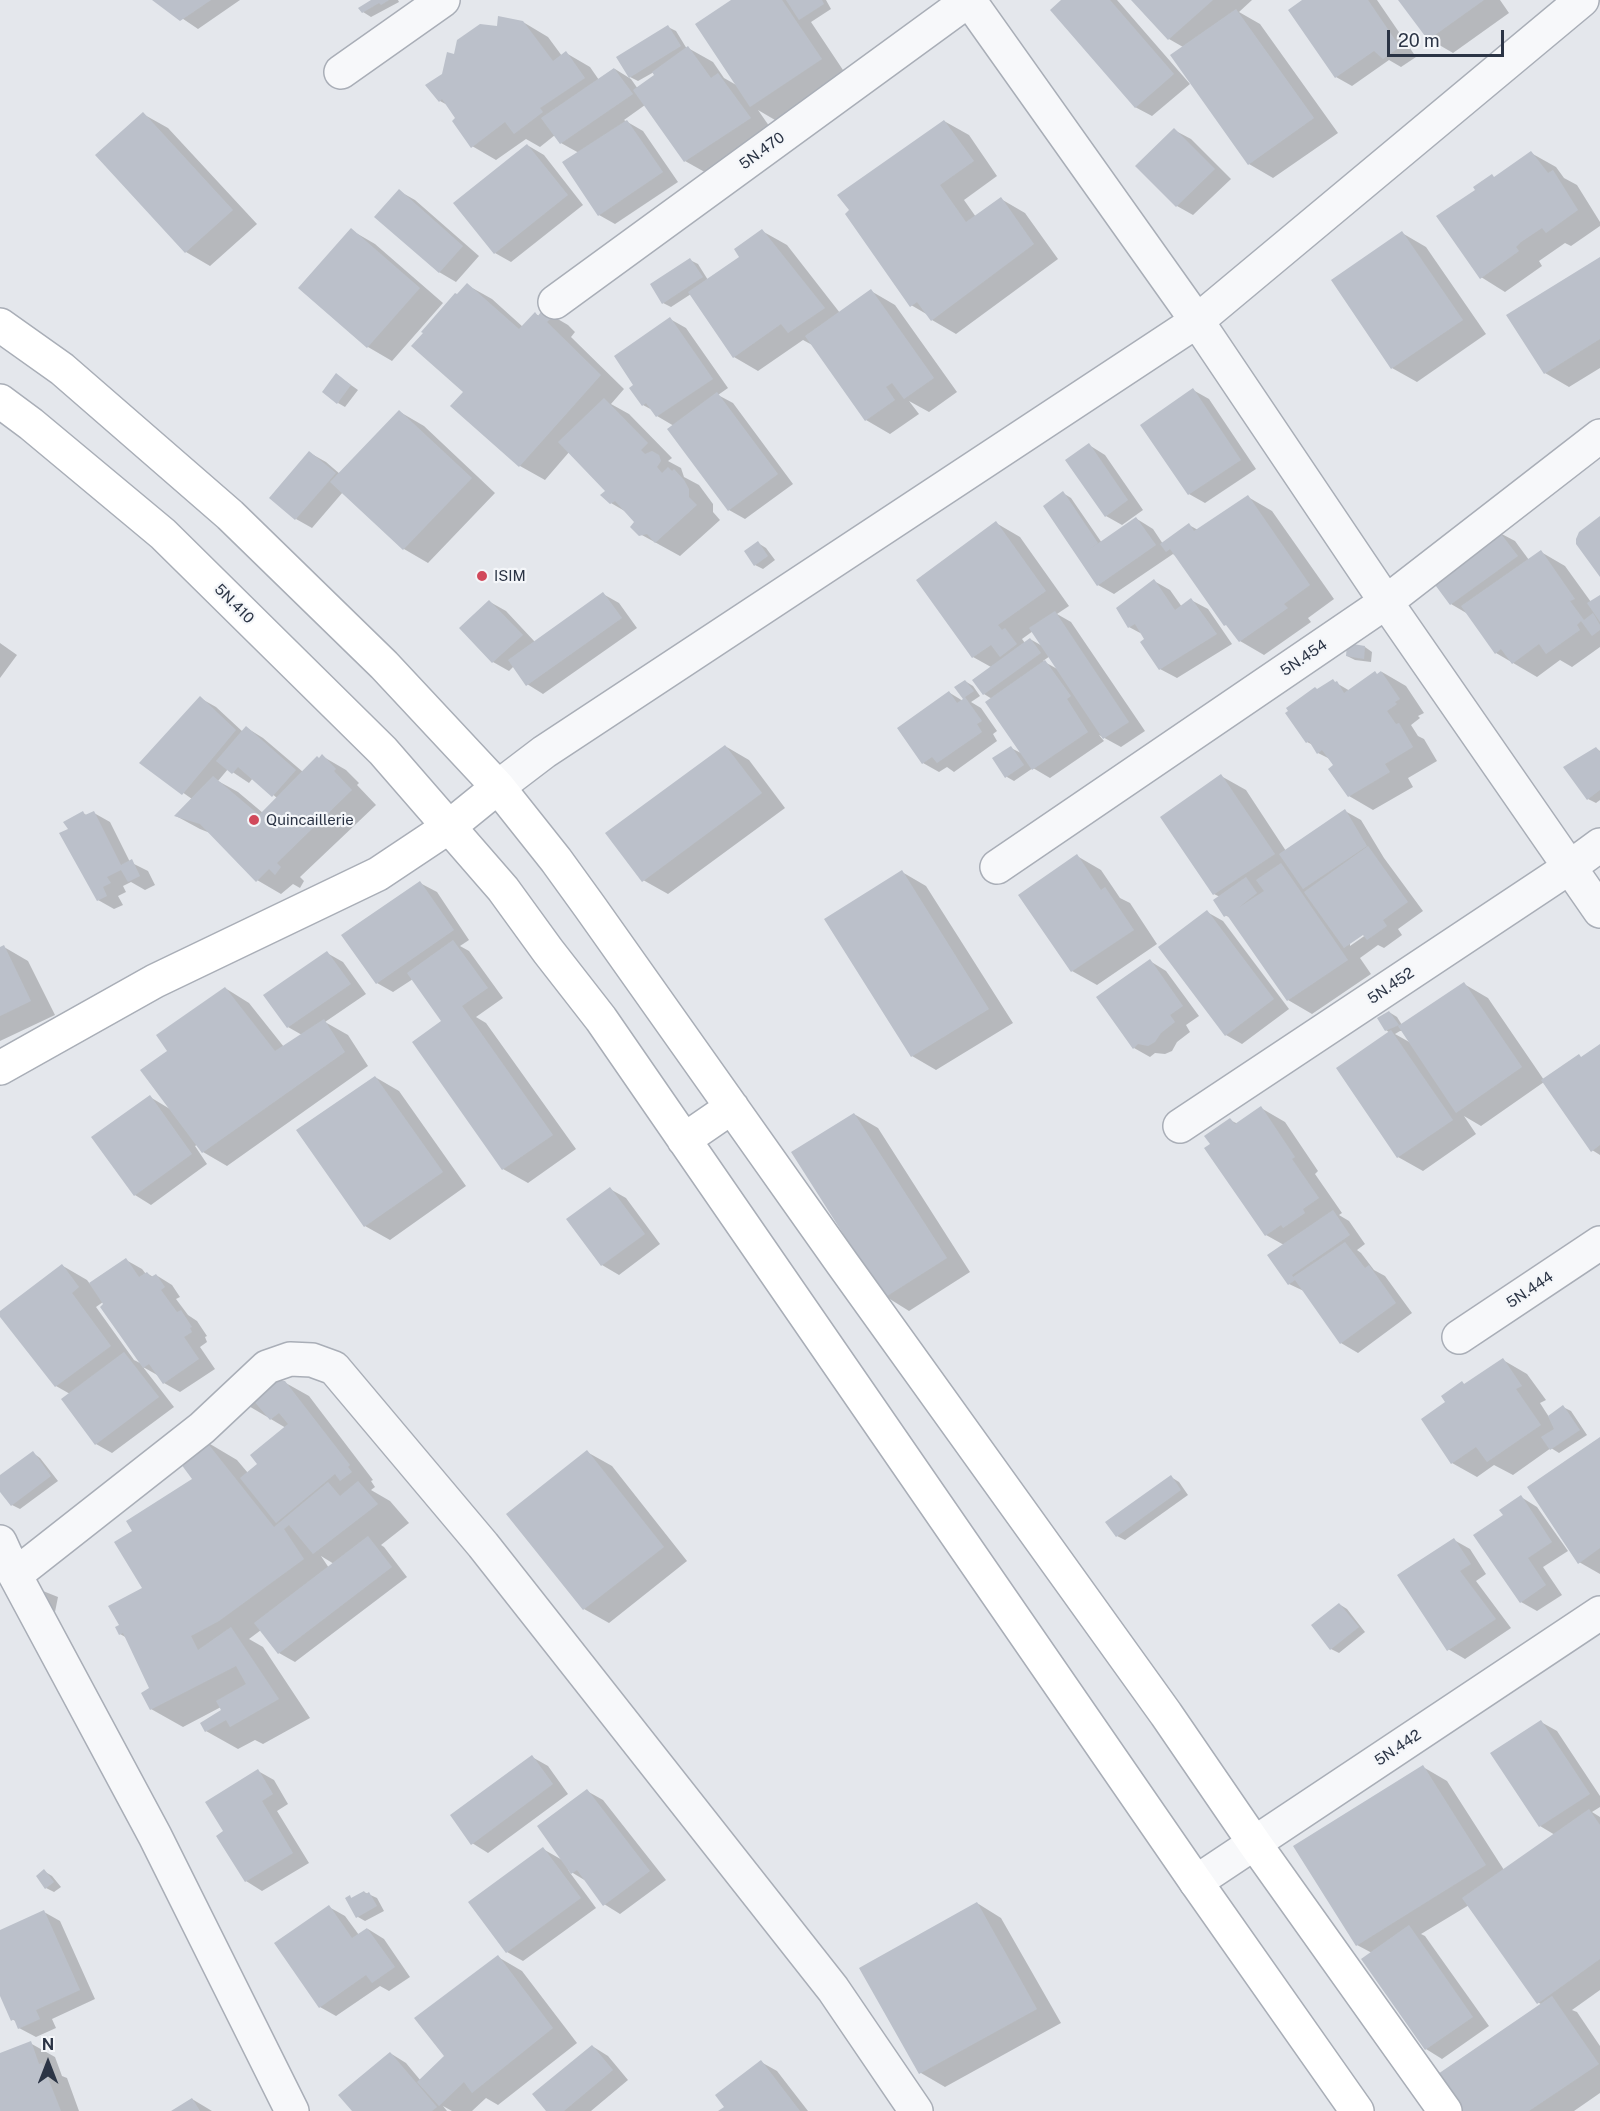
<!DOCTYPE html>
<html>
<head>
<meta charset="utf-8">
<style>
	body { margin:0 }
	#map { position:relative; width:1600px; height:2111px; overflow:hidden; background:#e4e7ec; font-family:"Public Sans",sans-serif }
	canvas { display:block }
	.north { position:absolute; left:18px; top:2033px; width:60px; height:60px; -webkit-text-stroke:4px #f4f6f9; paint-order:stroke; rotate:0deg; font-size:16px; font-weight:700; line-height:24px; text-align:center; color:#2b3445 }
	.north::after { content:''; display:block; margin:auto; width:21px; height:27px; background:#2b3445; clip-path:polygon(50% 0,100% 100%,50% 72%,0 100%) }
	.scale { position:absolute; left:1387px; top:30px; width:117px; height:27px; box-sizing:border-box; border:3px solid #2b3445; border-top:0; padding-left:8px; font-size:18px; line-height:21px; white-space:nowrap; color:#2b3445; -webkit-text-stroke:4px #f4f6f9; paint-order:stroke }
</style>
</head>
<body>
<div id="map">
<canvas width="1600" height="2111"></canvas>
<div class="north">N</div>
<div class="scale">20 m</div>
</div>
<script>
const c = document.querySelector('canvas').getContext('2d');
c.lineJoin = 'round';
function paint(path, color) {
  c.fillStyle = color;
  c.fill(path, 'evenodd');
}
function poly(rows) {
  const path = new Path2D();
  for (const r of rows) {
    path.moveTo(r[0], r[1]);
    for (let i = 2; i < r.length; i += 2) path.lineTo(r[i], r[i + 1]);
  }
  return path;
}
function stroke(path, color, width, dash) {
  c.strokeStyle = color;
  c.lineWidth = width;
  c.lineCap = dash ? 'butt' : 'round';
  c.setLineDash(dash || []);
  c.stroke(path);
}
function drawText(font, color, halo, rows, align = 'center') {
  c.font = font + ' "Public Sans",sans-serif';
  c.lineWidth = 4.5;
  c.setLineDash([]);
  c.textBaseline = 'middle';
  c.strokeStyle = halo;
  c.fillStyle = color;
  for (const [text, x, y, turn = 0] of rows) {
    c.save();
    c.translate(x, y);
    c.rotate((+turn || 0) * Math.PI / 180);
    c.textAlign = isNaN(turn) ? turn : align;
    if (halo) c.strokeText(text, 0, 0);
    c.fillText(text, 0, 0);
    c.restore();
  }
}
paint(poly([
	[155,0,240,0,198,29],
	[374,0,398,0,399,2,371,17,363,12],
	[733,0,826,0,831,9,811,22,845,73,775,120,758,110,774,133,710,175,685,161,645,105,624,120,643,131,678,182,615,224,599,215,579,153,561,143,555,135,540,147,526,139,496,160,472,146,449,106,440,101,443,75,455,56,498,28,523,22,548,37,562,56,566,53,590,67,599,80,615,69,631,79,638,89,656,75,654,72,638,81,630,77,668,27,676,31,687,49,688,48,713,62,724,78,738,86],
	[1064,0,1117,0,1190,84,1152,116,1135,107],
	[1133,0,1252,0,1239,12,1260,24,1338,133,1273,178,1249,164,1183,47,1169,39],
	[1305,0,1377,0,1416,57,1401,67,1389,60,1352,86,1336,77],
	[1400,0,1500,0,1509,13,1453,53,1429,39],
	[143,114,168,128,257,224,210,266,186,252],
	[944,121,969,135,997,176,964,200,976,217,1001,199,1025,213,1058,259,956,334,932,320,928,315,911,305],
	[1174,130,1191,139,1231,179,1193,215,1177,206,1137,166],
	[527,145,544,155,583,205,511,262,495,253],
	[1531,153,1556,167,1564,178,1577,185,1600,222,1600,226,1571,246,1565,243,1539,261,1542,266,1505,292,1481,277,1495,178],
	[399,191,415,200,479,256,456,282,439,272],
	[351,230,375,244,443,303,392,361,368,347],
	[762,231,787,245,840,313,871,291,895,305,957,392,929,412,909,401,919,414,890,434,866,420,814,346,803,340,758,371,734,357,691,294,671,307,663,303,690,260,698,264,708,280,741,258],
	[1402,233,1426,247,1486,334,1417,382,1392,368],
	[1600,258,1600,368,1569,387,1545,373],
	[467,285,492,299,523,327,535,314,540,316,544,311,568,325,575,332,571,337,624,389,611,404,629,414,672,458,668,461,681,468,684,477,699,485,713,504,713,512,720,520,680,556,640,534,636,522,628,513,611,503,608,491,570,451,545,480,520,466,465,391,457,296],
	[670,319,686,328,728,388,718,395,733,403,793,484,745,519,729,510,674,426,657,416,654,411,643,405],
	[344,380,358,390,345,407,338,403],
	[1193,390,1209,399,1256,469,1205,503,1189,494],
	[400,412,424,426,495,493,428,563,404,549,343,492,312,528,296,519,310,453,326,462,340,474],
	[1089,445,1105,455,1143,510,1122,525,1106,516],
	[1063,493,1071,498,1102,543,1137,519,1153,529,1163,544,1189,525,1198,530,1248,497,1272,511,1334,599,1308,618,1311,622,1264,655,1240,641,1177,557,1173,554,1114,594,1098,585],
	[996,523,1020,537,1069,606,1057,614,1071,622,1145,731,1121,747,1099,735,1104,741,1050,778,1033,768,1014,781,1007,777,1011,748,1023,754,992,699,984,694,974,680,991,667,973,657],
	[1033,631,1044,647,1030,639,1025,643,1022,639],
	[1050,656,1059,670,1043,661],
	[1498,532,1515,541,1529,560,1541,552,1565,566,1591,602,1600,597,1600,647,1572,667,1560,660,1537,677,1496,653,1468,614,1451,604],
	[758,543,766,548,775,560,763,569,755,565],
	[1154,581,1170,590,1182,607,1191,600,1208,609,1232,644,1177,678,1160,669,1142,634,1129,627],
	[603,594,619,603,637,628,543,694,527,684,514,666,509,671,493,662,490,602,506,611,535,642],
	[0,643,17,655,0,678],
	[1365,647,1372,652,1371,662,1355,660,1347,656],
	[1382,672,1406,686,1424,713,1418,716,1420,718,1411,725,1418,736,1424,739,1437,761,1408,778,1413,787,1373,810,1349,796,1332,760,1318,753,1313,745,1307,742,1318,690,1333,681,1350,691],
	[965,681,973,686,980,696,971,702,981,708,997,731,993,734,997,741,954,772,947,767,939,772,923,763,950,693,963,701],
	[200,698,216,707,243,732,247,728,263,738,303,772,322,756,346,770,359,783,357,785,376,805,300,877,304,881,300,888,293,884,281,894,257,880,210,833,200,829,176,816,192,799,141,763],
	[228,769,249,783,253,778,277,798,263,813,238,792,218,781],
	[725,746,749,760,785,808,668,894,643,880],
	[1596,748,1600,751,1600,800,1596,803,1588,799],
	[1221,776,1246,790,1286,851,1345,811,1361,820,1384,858,1423,911,1398,929,1402,935,1384,948,1378,945,1360,958,1371,974,1312,1014,1288,1000,1232,919,1225,915,1220,897,1214,894],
	[1368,929,1370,932,1350,946,1350,942],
	[83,813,88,816,94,813,110,822,130,862,148,871,155,885,145,890,131,882,123,886,126,892,118,896,123,905,114,909,98,900,70,830],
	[1077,856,1101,870,1120,898,1130,903,1157,944,1097,985,1072,971,1020,895],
	[902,872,926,886,1013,1023,936,1070,912,1056],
	[420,883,437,892,469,940,460,946,469,951,503,998,476,1017,486,1023,576,1149,528,1183,503,1169,444,1021,413,979,393,992,377,983],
	[1207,912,1223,921,1289,1009,1242,1044,1226,1035],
	[4,947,28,961,55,1015,0,1041,0,949],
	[327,953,343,962,366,994,325,1022,348,1035,368,1066,227,1166,203,1152,197,1145,195,1146,207,1164,151,1205,135,1195,150,1097,170,1109,170,1051,225,988,249,1003,284,1047,302,1035,288,1027],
	[1150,961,1166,971,1199,1016,1186,1025,1190,1032,1177,1042,1172,1051,1165,1054,1155,1053,1150,1057,1134,1048],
	[1464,984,1488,998,1544,1080,1600,1046,1600,1155,1592,1150,1544,1082,1481,1126,1464,1116,1476,1134,1423,1171,1398,1157,1390,1033,1386,1030,1389,1012,1397,1017,1402,1025],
	[1400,1031,1403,1031,1411,1043,1395,1034],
	[375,1077,399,1091,466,1186,390,1240,365,1226],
	[1261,1108,1285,1122,1318,1171,1315,1174,1342,1213,1339,1215,1349,1221,1365,1244,1357,1250,1361,1253,1374,1270,1385,1276,1412,1313,1358,1353,1341,1343,1306,1292,1289,1284,1284,1245,1266,1235,1212,1144,1230,1120,1238,1124],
	[854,1114,878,1128,970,1272,909,1311,885,1296],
	[610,1189,626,1198,660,1244,619,1275,602,1265,568,1219],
	[126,1260,142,1269,146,1274,147,1273,153,1277,156,1275,172,1285,180,1297,176,1299,188,1315,197,1321,207,1336,205,1337,207,1342,200,1347,215,1369,180,1392,164,1383,159,1376,143,1367,174,1407,112,1453,96,1444,70,1394,56,1386,0,1313,63,1266,87,1280,90,1284],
	[103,1302,105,1304,142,1364,134,1360,96,1307],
	[1503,1360,1527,1374,1546,1400,1540,1403,1549,1417,1563,1407,1571,1411,1587,1435,1559,1453,1551,1448,1513,1475,1494,1465,1477,1477,1452,1463,1423,1419,1447,1402,1462,1383,1466,1385],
	[284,1382,309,1396,373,1480,371,1481,375,1487,371,1490,390,1501,409,1523,381,1545,384,1547,407,1577,295,1662,279,1653,261,1630,249,1639,263,1647,310,1718,263,1744,255,1740,238,1749,206,1731,224,1711,221,1707,183,1727,151,1709,151,1689,127,1638,120,1634,121,1626,144,1588,134,1532,194,1480,205,1441,237,1460,248,1473,259,1464,286,1428,247,1405],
	[321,1556,334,1564,329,1568],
	[1600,1438,1600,1574,1579,1562],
	[587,1452,612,1466,687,1561,609,1623,584,1609,508,1515],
	[33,1453,40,1458,58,1481,20,1509,12,1505,0,1489,0,1477],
	[1171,1477,1179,1482,1188,1495,1125,1540,1117,1536],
	[1521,1497,1537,1507,1568,1551,1543,1567,1562,1595,1537,1611,1521,1602,1505,1515],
	[1454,1540,1470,1549,1486,1574,1476,1581,1511,1628,1465,1659,1448,1649],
	[38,1589,58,1597,55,1612,41,1608],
	[1339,1604,1347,1609,1365,1632,1339,1653,1331,1649],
	[1541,1722,1557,1731,1600,1796,1600,1807,1592,1812,1600,1817,1600,1990,1572,2010,1577,2012,1600,2046,1600,2093,1574,2111,1461,2111,1542,2005,1538,2002,1469,1905,1421,1934,1425,1936,1489,2026,1442,2059,1426,2049,1363,1959,1372,1953,1357,1945,1423,1767,1447,1781,1504,1870,1555,1835,1540,1826],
	[532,1757,548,1766,568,1794,488,1853,472,1843],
	[258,1771,274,1780,288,1804,277,1811,309,1863,262,1891,246,1881,225,1831],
	[587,1791,603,1800,666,1880,620,1914,604,1904,586,1881,568,1870,596,1908,523,1961,507,1952,543,1849,564,1861],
	[44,1871,52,1876,61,1887,54,1892,46,1888],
	[364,1892,377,1898,384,1911,365,1921,358,1917,350,1897,353,1899],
	[977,1903,1001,1918,1061,2023,945,2087,921,2073,861,1969],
	[329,1907,345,1916,359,1935,368,1929,384,1939,410,1977,389,1991,380,1986,336,2016,320,2007],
	[44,1912,60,1921,95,1999,52,2019,56,2028,36,2037,19,2028,17,2022,12,2019,0,1992,0,1932],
	[498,1957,522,1971,577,2043,498,2105,486,2098,472,2111,452,2111,443,2106,447,2111,354,2111,390,2053,406,2063,421,2081,446,2056],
	[30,2043,55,2057,62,2076,67,2078,79,2111,0,2111,0,2055],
	[592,2046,608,2056,628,2080,591,2111,548,2111],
	[761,2062,777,2071,808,2111,721,2111,726,2107],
	[192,2099,212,2111,174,2111]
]), '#0003');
paint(poly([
	[152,0,211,0,180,21],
	[371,0,389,0,381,5,379,3,362,13,358,8],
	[731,0,782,0,822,59,750,107,695,24],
	[786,0,822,0,824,4,799,20],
	[1061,0,1110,0,1174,74,1135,108,1050,10],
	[1131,0,1213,0,1168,40],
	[1302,0,1368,0,1400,47,1383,59,1374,51,1335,78,1288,10],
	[1398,0,1484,0,1428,40],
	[1236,9,1314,118,1248,165,1170,55],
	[498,16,523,21,553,61,566,51,585,78,540,108,543,112,514,134,505,122,471,148,452,121,455,118,442,99,439,102,425,85,442,74,447,52,454,54,457,40,480,24,497,26],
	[668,25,681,46,629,78,616,57],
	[688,46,711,78,718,73,751,118,684,162,633,90,654,75,652,72],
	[614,68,633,94,560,144,541,118],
	[143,112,233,210,185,253,95,155],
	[627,120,663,172,598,216,562,162],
	[944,120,974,161,940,185,966,222,1001,197,1034,244,931,321,917,302,910,307,845,214,849,210,837,195],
	[1174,128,1215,169,1176,207,1135,166],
	[527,144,568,195,494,254,453,203],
	[1531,151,1548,173,1553,170,1578,210,1546,233,1542,228,1521,242,1516,247,1519,251,1480,279,1436,216,1475,190,1473,187,1492,174,1494,177],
	[399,189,463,246,439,273,374,217],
	[351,228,420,288,367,348,298,288],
	[762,229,825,308,788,333,781,324,733,358,688,292,739,257,734,249],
	[1402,231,1463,320,1391,369,1331,280],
	[1600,257,1600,339,1544,374,1506,315],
	[690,258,703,277,662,304,650,284],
	[467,283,519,329,535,312,538,316,543,309,552,317,547,322,601,375,519,467,450,406,463,392,411,346,423,333,421,332,455,293,457,294],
	[871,289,934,378,904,399,892,383,886,387,895,400,865,421,805,336],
	[670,317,713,379,656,417,646,403,642,406,629,388,633,385,614,356],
	[336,373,351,385,337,404,322,392],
	[1193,388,1241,460,1188,495,1140,425],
	[717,392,778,474,728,511,667,429],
	[604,398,648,443,641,450,645,454,652,451,659,455,661,461,657,467,662,473,668,467,672,471,674,469,684,480,689,489,689,497,697,505,655,543,647,534,639,536,630,527,634,522,615,501,610,504,600,495,605,491,558,442],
	[399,410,472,478,403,550,330,482],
	[1089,443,1128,500,1105,517,1065,460],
	[309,451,336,473,295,520,269,498],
	[1063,491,1098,543,1087,551,1136,517,1156,545,1097,586,1043,506],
	[1248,495,1310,585,1284,604,1288,608,1239,642,1226,625,1224,626,1170,549,1166,552,1160,544,1189,523,1194,531],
	[1600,516,1600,577,1576,544,1576,539,1579,532],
	[996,521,1046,591,998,625,1002,630,1005,628,1017,644,1000,657,991,645,972,658,916,580],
	[1498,530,1518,556,1450,605,1430,578],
	[758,541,768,556,754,566,744,551],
	[1541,550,1575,599,1570,601,1584,620,1593,613,1600,625,1600,630,1592,636,1581,621,1577,625,1580,630,1546,654,1539,644,1512,664,1501,649,1495,654,1461,606],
	[1154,579,1175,610,1191,598,1217,634,1159,670,1140,642,1144,639,1135,624,1128,628,1116,608],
	[603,592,622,618,526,686,508,660],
	[1600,595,1600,622,1587,603],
	[489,600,523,635,492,663,459,628],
	[1055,611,1129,722,1103,739,1029,628],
	[1030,638,1041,653,983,695,972,680],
	[1347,643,1365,646,1364,659,1346,656],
	[1045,660,1071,696,1067,699,1088,732,1032,770,985,702],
	[1375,671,1377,674,1381,671,1400,699,1395,702,1397,704,1387,711,1396,724,1399,723,1413,747,1385,764,1390,772,1348,797,1328,769,1333,765,1322,750,1317,754,1309,741,1306,743,1285,713,1288,711,1286,708,1315,687,1317,689,1333,679,1335,682,1337,681,1344,693],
	[965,680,974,691,965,697,982,721,977,724,982,732,937,763,932,757,922,764,897,728,949,691,957,703,963,699,954,687],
	[200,696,236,730,182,795,139,763],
	[246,726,296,770,272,797,238,767,232,774,216,761],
	[725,745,762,793,642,882,605,833],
	[1011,746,1024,765,1005,778,992,758],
	[1596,747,1600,752,1600,790,1587,800,1563,767],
	[322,754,336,769,334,771,352,790,277,863,281,867,275,875,269,869,256,882,200,824,174,816,213,776,259,815,317,756,319,758],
	[1221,774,1275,854,1213,895,1160,817],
	[1345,809,1367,846,1303,889,1279,854],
	[83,811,85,815,94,811,121,865,132,859,140,876,128,882,121,870,107,877,111,883,103,887,107,896,97,901,59,833,68,829,63,822],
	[1368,846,1408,902,1383,920,1387,926,1367,940,1363,935,1344,948,1304,892],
	[1077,854,1101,890,1105,887,1134,930,1071,972,1018,895],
	[1281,863,1348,960,1287,1001,1227,915,1224,917,1213,900,1246,877,1257,893,1238,908,1264,891,1256,880],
	[902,870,989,1009,911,1057,824,919],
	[420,881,454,930,376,984,341,935],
	[1207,910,1274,999,1225,1036,1158,947],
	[453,940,488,988,462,1006,553,1135,502,1170,412,1042,441,1021,407,973],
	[4,945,31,1001,0,1016,0,947],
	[327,951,351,984,287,1028,263,995],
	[1150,959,1183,1006,1170,1015,1175,1022,1161,1033,1155,1042,1148,1046,1138,1044,1133,1049,1096,997],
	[1464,982,1522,1067,1456,1113,1398,1026],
	[225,987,275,1051,324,1019,345,1052,202,1153,140,1070,167,1051,156,1035],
	[1389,1011,1399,1025,1385,1031,1377,1018],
	[1391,1030,1453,1120,1397,1158,1336,1068],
	[1600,1044,1600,1145,1591,1152,1541,1080,1579,1054,1581,1057],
	[375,1076,443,1172,364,1227,296,1130],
	[150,1095,192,1154,134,1196,91,1137],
	[1261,1106,1295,1157,1292,1159,1319,1198,1303,1209,1305,1213,1283,1228,1281,1225,1265,1236,1204,1148,1210,1144,1204,1136,1230,1118,1235,1124],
	[854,1113,947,1258,884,1298,791,1152],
	[610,1187,645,1234,601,1266,566,1219],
	[1333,1210,1350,1235,1292,1275,1293,1277,1345,1242,1365,1268,1369,1265,1396,1303,1340,1344,1295,1280,1288,1285,1267,1255],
	[126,1258,139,1277,147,1272,151,1277,156,1274,165,1287,161,1290,177,1312,181,1310,192,1327,190,1328,192,1332,184,1337,199,1359,163,1384,149,1364,143,1368,100,1307,103,1304,89,1283],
	[62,1264,79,1287,72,1293,111,1346,55,1387,0,1317,0,1311],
	[124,1352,159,1397,95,1445,61,1399],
	[1503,1358,1522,1386,1516,1389,1541,1425,1487,1462,1476,1447,1451,1464,1421,1419,1445,1402,1441,1396,1462,1381,1464,1384],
	[265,1377,285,1381,350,1465,348,1467,352,1472,340,1481,335,1474,276,1523,240,1478,257,1464,250,1455,288,1424,279,1413,270,1420,253,1400],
	[1563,1405,1580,1430,1550,1450,1541,1437,1554,1429,1548,1416],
	[1600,1437,1600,1548,1578,1564,1527,1487],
	[205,1440,274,1527,328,1482,340,1496,358,1481,378,1504,313,1554,289,1525,284,1529,304,1559,219,1621,191,1636,198,1650,231,1627,279,1699,230,1727,226,1720,205,1732,200,1723,221,1710,216,1701,246,1684,236,1666,150,1710,141,1693,149,1688,123,1633,119,1635,115,1627,119,1625,108,1606,142,1588,114,1542,132,1531,126,1521,192,1479,178,1460],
	[587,1450,664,1547,583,1610,506,1514],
	[33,1451,51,1476,11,1506,0,1492,0,1475],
	[1171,1475,1181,1490,1116,1537,1105,1522],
	[1521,1495,1552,1542,1528,1558,1546,1585,1520,1603,1473,1535,1503,1515,1499,1510],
	[368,1536,392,1567,278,1654,254,1623],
	[1454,1538,1471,1564,1460,1571,1496,1619,1447,1651,1397,1575],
	[1339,1603,1359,1627,1330,1650,1311,1625],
	[1541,1720,1590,1794,1539,1827,1490,1753],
	[532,1755,553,1784,471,1845,450,1815],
	[1423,1765,1486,1865,1356,1946,1293,1846],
	[258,1769,273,1794,262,1801,293,1853,245,1882,216,1836,223,1831,205,1802],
	[587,1789,650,1871,603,1906,577,1870,571,1874,537,1826],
	[1589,1809,1600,1825,1600,1959,1537,2004,1462,1898],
	[543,1847,581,1898,506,1953,468,1902],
	[44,1869,54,1882,45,1889,36,1876],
	[364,1891,366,1894,369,1892,377,1906,356,1918,345,1898,350,1895,351,1898],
	[977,1902,1037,2009,919,2074,859,1968],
	[329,1905,352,1938,367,1928,395,1967,372,1983,366,1975,319,2008,274,1943],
	[44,1910,80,1990,36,2010,40,2019,18,2029,14,2019,11,2021,0,1996,0,1930],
	[1409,1925,1473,2017,1425,2050,1361,1959],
	[498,1955,553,2028,472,2093,464,2082,439,2106,417,2082,444,2056,414,2018],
	[1552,1996,1599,2064,1529,2111,1459,2111,1435,2076],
	[31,2041,39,2064,42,2063,61,2111,0,2111,0,2053],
	[592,2045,613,2070,564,2111,546,2111,532,2094],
	[390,2052,437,2107,432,2111,352,2111,338,2095],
	[761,2060,800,2111,718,2111,724,2107,715,2095],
	[192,2098,200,2111,171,2111]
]), '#bbc0ca');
const street = poly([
	[969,0,1197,321,1386,602,1600,911],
	[341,72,443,0],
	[555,302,969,0],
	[498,787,544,752,1197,321,1582,0],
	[997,867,1386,602,1600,436],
	[1180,1126,1570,867,1600,845],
	[1459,1337,1600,1243],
	[0,1542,15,1575,155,1836,292,2111],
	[15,1575,202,1428,267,1367,290,1359,312,1360,334,1368,483,1545,833,1989,916,2111],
	[1196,1882,1600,1613]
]);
const secondary = poly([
	[0,325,62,369,230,515,384,665,498,787,556,860,590,907,842,1263,1166,1714,1255,1844,1445,2111],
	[0,401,31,424,163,534,383,751,503,889,548,951,601,1019,1196,1882,1357,2111],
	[0,1068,155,981,378,874,450,826,498,787],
	[684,1140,732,1107]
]);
stroke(street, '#a9aeb7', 36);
stroke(secondary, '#a9aeb7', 36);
stroke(street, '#f7f8fa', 33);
stroke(secondary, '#fff', 33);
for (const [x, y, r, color] of [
	[482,576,6,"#d1495b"],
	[254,820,6,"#d1495b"]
]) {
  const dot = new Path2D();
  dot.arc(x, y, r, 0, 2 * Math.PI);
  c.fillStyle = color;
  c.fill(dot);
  stroke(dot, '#f4f6f9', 2);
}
drawText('15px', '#2b3445', '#f4f6f9', [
	["5N.470",762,151,-36],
	["5N.410",234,604,45],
	["5N.454",1304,658,-34],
	["5N.452",1391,986,-34],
	["5N.444",1530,1290,-34],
	["5N.442",1398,1748,-34]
]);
drawText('15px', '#2b3445', '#f4f6f9', [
	["ISIM",494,576],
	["Quincaillerie",266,820]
], 'left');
</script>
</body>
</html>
